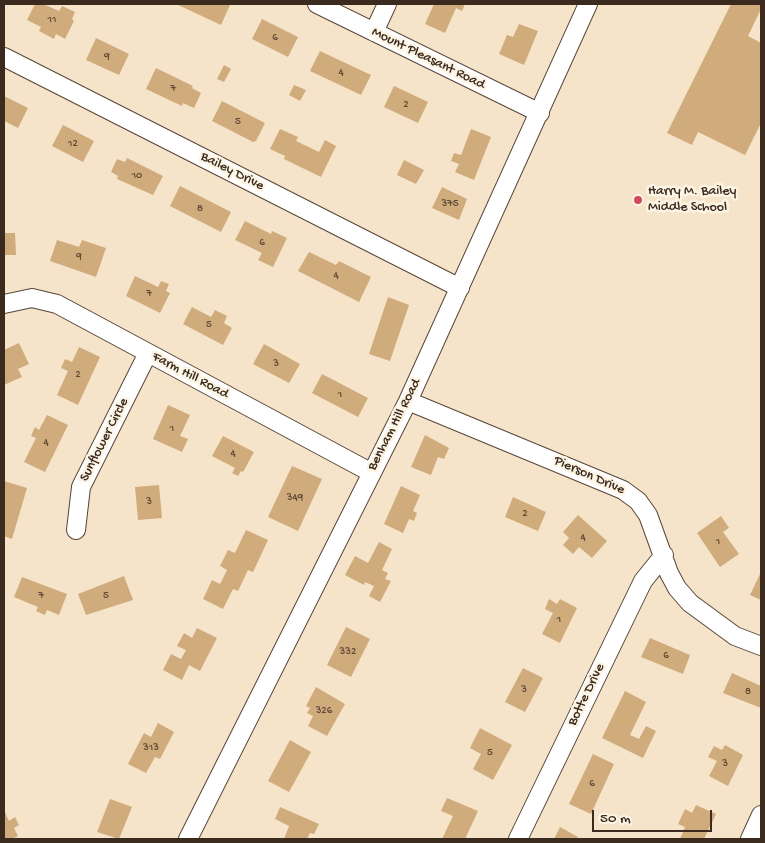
<!DOCTYPE html>
<html>
<head>
<meta charset="utf-8">
<style>
	body { margin:0 }
	#map { position:relative; width:765px; height:843px; overflow:hidden; background:#f6e4ca; font-family:"Gochi Hand",sans-serif }
	canvas { display:block }
	.frame { position:absolute; inset:0; border:5px solid #3b2a1e; pointer-events:none }
	.scale { position:absolute; left:592px; top:810px; width:120px; height:22px; box-sizing:border-box; border:2px solid #3b2a1e; border-top:0; padding-left:6px; font-size:15px; line-height:18px; white-space:nowrap; color:#3b2a1e; -webkit-text-stroke:4px #fcf5e5; paint-order:stroke }
</style>
</head>
<body>
<div id="map">
<canvas width="765" height="843"></canvas>
<div class="frame"></div>
<div class="scale">50 m</div>
</div>
<script>
const c = document.querySelector('canvas').getContext('2d');
c.lineJoin = 'round';
function paint(path, color) {
  c.fillStyle = color;
  c.fill(path, 'evenodd');
}
function poly(rows) {
  const path = new Path2D();
  for (const r of rows) {
    path.moveTo(r[0], r[1]);
    for (let i = 2; i < r.length; i += 2) path.lineTo(r[i], r[i + 1]);
  }
  return path;
}
function stroke(path, color, width, dash) {
  c.strokeStyle = color;
  c.lineWidth = width;
  c.lineCap = dash ? 'butt' : 'round';
  c.setLineDash(dash || []);
  c.stroke(path);
}
function drawText(font, color, halo, rows, align = 'center') {
  c.font = font + ' "Gochi Hand",sans-serif';
  c.lineWidth = 5;
  c.setLineDash([]);
  c.textBaseline = 'middle';
  c.strokeStyle = halo;
  c.fillStyle = color;
  for (const [text, x, y, turn = 0] of rows) {
    c.save();
    c.translate(x, y);
    c.rotate((+turn || 0) * Math.PI / 180);
    c.textAlign = isNaN(turn) ? turn : align;
    if (halo) c.strokeText(text, 0, 0);
    c.fillText(text, 0, 0);
    c.restore();
  }
}
paint(poly([
	[35,4,43,4,59,11,62,6,75,12,72,19,74,21,65,39,56,34,54,39,39,31,41,27,27,20],
	[176,4,228,4,230,5,221,25],
	[434,4,465,4,462,11,456,8,445,33,425,24],
	[731,4,761,4,761,9,748,36,761,43,761,123,745,155,698,132,692,145,667,133],
	[262,19,298,37,288,57,252,39],
	[519,24,538,31,524,65,499,54,507,35,513,37],
	[96,38,129,54,119,75,86,60],
	[320,51,371,75,361,95,310,71],
	[224,65,231,69,224,82,217,79],
	[156,68,193,86,192,88,201,93,194,108,183,103,182,106,146,89],
	[294,85,306,90,300,101,289,95],
	[394,86,428,102,418,123,384,107],
	[4,96,28,108,18,128,4,121],
	[222,101,265,123,256,141,253,142,212,121],
	[63,125,94,141,83,162,52,146],
	[280,129,298,137,296,141,319,152,325,140,336,146,321,177,284,159,285,156,270,149],
	[471,129,491,137,474,180,455,172,459,164,451,161,454,153,461,155],
	[127,158,163,176,153,195,117,179,118,176,111,172,117,159,125,162],
	[404,160,424,170,416,184,397,175],
	[180,186,231,212,221,232,170,206],
	[442,187,467,199,459,220,432,208],
	[245,221,271,234,272,231,287,238,273,267,258,260,262,253,235,240],
	[4,233,15,233,16,255,4,255],
	[57,240,79,247,82,240,106,248,96,277,50,261],
	[309,252,336,265,339,261,371,277,359,302,298,271],
	[135,276,158,287,161,281,169,284,166,291,170,293,160,313,126,296],
	[388,297,409,305,390,361,369,354],
	[192,307,211,317,215,310,227,316,224,323,232,328,223,345,183,324],
	[19,343,29,364,18,369,22,377,4,385,4,350],
	[264,344,300,364,289,383,253,364],
	[79,347,100,357,78,405,57,395,68,371,61,368,65,359,72,362],
	[322,374,368,398,358,417,312,393],
	[168,405,190,415,180,436,188,439,182,452,153,439],
	[47,415,68,425,45,472,24,462,36,438,31,436,35,427,39,430],
	[425,435,449,448,444,459,438,457,431,475,411,467],
	[223,436,254,452,243,472,241,471,238,476,232,473,235,468,212,456],
	[292,466,322,479,298,531,268,517],
	[4,481,27,488,12,539,4,536],
	[159,485,162,518,138,520,135,487],
	[401,486,420,495,413,511,417,513,414,521,409,519,403,533,384,524],
	[513,497,546,512,538,531,505,517],
	[578,515,607,541,592,558,579,547,573,554,563,545,569,538,563,532],
	[721,516,729,528,723,532,739,554,720,567,697,533],
	[246,530,268,540,253,572,248,570,238,591,233,589,223,609,203,599,212,580,220,584,227,570,220,566,228,550,235,553],
	[379,542,392,549,382,570,388,573,385,579,391,581,380,602,369,596,374,586,365,582,364,585,345,575,355,556,368,563],
	[761,572,761,600,750,595],
	[124,576,133,600,86,615,78,594],
	[22,577,67,594,59,615,47,610,45,615,36,611,38,607,14,597],
	[549,599,557,604,560,599,577,608,560,643,542,634,553,613,545,609],
	[346,627,370,639,351,677,327,665],
	[197,628,217,638,200,671,189,665,182,680,163,670,171,654,181,659,186,650,177,646,184,633,192,638],
	[650,638,690,655,683,674,641,657],
	[523,668,543,678,525,712,505,702],
	[732,673,761,686,761,708,723,693],
	[316,687,345,704,327,736,308,726,313,716,307,713,310,708,306,706],
	[625,691,646,702,630,735,639,739,646,726,656,731,643,758,602,738],
	[158,723,174,732,160,759,155,757,146,773,128,764,144,733,151,737],
	[480,728,512,745,493,780,473,769,481,754,470,748],
	[290,740,311,752,289,792,268,781],
	[725,745,743,755,728,786,709,776,717,761,708,757,714,746,722,750],
	[593,754,614,764,591,814,569,804],
	[447,798,478,811,465,839,442,839,453,816,441,811],
	[110,799,132,807,119,839,97,832],
	[696,805,716,814,704,839,680,839,685,827,678,824,685,809,692,813],
	[280,807,319,824,314,834,310,833,307,839,284,839,289,826,275,819],
	[4,810,9,821,15,817,19,825,14,828,18,836,12,839,4,839],
	[560,827,578,837,577,839,554,839]
]), '#d0ab7c');
const minor = poly([
	[317,4,540,113],
	[374,32,387,4],
	[4,57,460,288],
	[4,304,32,298,57,304,372,473],
	[408,401,623,490,638,501,648,515,669,573,677,588,690,603,735,636,761,646],
	[76,530,81,487,148,353],
	[188,839,408,401,588,4],
	[518,839,643,581,664,555],
	[750,839,761,815]
]);
stroke(minor, '#574638', 20);
stroke(minor, '#fff', 18);
for (const [x, y, r, color] of [
	[638,200,5,"#d1495b"]
]) {
  const dot = new Path2D();
  dot.arc(x, y, r, 0, 2 * Math.PI);
  c.fillStyle = color;
  c.fill(dot);
  stroke(dot, '#fcf5e5', 2);
}
drawText('11px', '#604a36', null, [
	["11",52,20],
	["6",275,38],
	["9",107,57],
	["4",341,73],
	["7",173,89],
	["2",406,105],
	["5",238,122],
	["12",73,144],
	["10",137,176],
	["375",450,204],
	["8",200,209],
	["6",262,243],
	["9",79,257],
	["4",336,276],
	["7",149,294],
	["5",209,325],
	["3",276,364],
	["2",78,375],
	["1",340,395],
	["1",172,429],
	["4",46,443],
	["4",233,454],
	["349",295,498],
	["3",149,502],
	["2",525,514],
	["4",583,538],
	["1",718,542],
	["7",41,596],
	["5",106,596],
	["1",559,620],
	["332",348,652],
	["6",666,656],
	["3",524,690],
	["8",748,692],
	["326",324,711],
	["313",151,748],
	["5",490,753],
	["3",725,764],
	["6",592,784]
]);
drawText('14px', '#3b2a1e', '#fcf5e5', [
	["Mount Pleasant Road",428,59,26],
	["Bailey Drive",232,172,27],
	["Farm Hill Road",190,376,28],
	["Benham Hill Road",395,425,-63],
	["Sunflower Circle",105,440,-63],
	["Pierson Drive",589,476,24],
	["Botte Drive",587,695,-64]
]);
drawText('14px', '#3b2a1e', '#fcf5e5', [
	["Harry M. Bailey",648,192],
	["Middle School",648,208]
], 'left');
</script>
</body>
</html>
